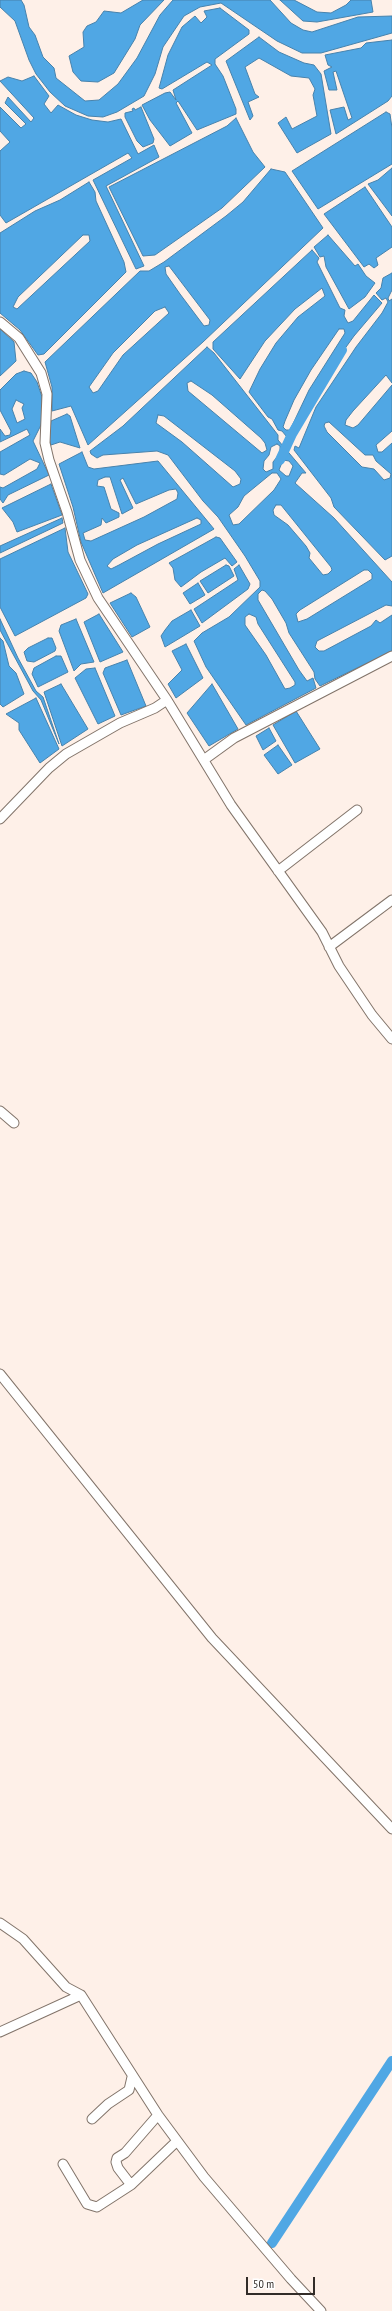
<!DOCTYPE html>
<html>
<head>
<meta charset="utf-8">
<style>
	body { margin:0 }
	#map { position:relative; width:392px; height:2311px; overflow:hidden; background:#fef0e8; font-family:"PT Sans Narrow",sans-serif }
	canvas { display:block }
	.scale { position:absolute; left:246px; top:2277px; width:69px; height:18px; box-sizing:border-box; border:2px solid #322c28; border-top:0; padding-left:5px; font-size:12px; line-height:14px; white-space:nowrap; color:#322c28; -webkit-text-stroke:3px #fff; paint-order:stroke }
</style>
</head>
<body>
<div id="map">
<canvas width="392" height="2311"></canvas>
<div class="scale">50 m</div>
</div>
<script>
const c = document.querySelector('canvas').getContext('2d');
c.lineJoin = 'round';
function paint(path, color) {
  c.fillStyle = color;
  c.fill(path, 'evenodd');
}
function poly(rows) {
  const path = new Path2D();
  for (const r of rows) {
    path.moveTo(r[0], r[1]);
    for (let i = 2; i < r.length; i += 2) path.lineTo(r[i], r[i + 1]);
  }
  return path;
}
function stroke(path, color, width, dash) {
  c.strokeStyle = color;
  c.lineWidth = width;
  c.lineCap = dash ? 'butt' : 'round';
  c.setLineDash(dash || []);
  c.stroke(path);
}
const water = poly([
	[0,0,21,0,24,5,29,27,35,35,43,57,54,68,56,78,85,101,99,100,118,84,137,58,160,15,173,0,270,0,291,23,303,30,312,32,358,17,392,16,392,33,321,53,302,53,277,41,221,3,200,7,184,16,163,47,155,74,144,96,117,112,103,117,88,116,65,106,50,92,36,74,29,60,15,21,0,7,0,0],
	[143,0,164,0,140,25,135,39,114,73,98,82,81,81,73,72,69,56,84,47,83,32,87,26,96,22,104,11,121,13,143,0],
	[280,0,294,0,317,12,331,13,346,5,351,0,371,0,373,12,317,22,303,21,280,0],
	[220,8,249,30,249,34,215,59,215,64,223,76,236,109,236,114,197,130,178,101,176,103,192,133,170,146,150,120,142,105,165,93,170,92,176,100,173,90,212,65,207,62,162,89,159,88,168,55,182,27,195,16,201,23,207,17,204,11,220,8],
	[259,37,279,52,304,63,314,65,321,74,331,134,297,153,278,123,286,117,292,129,317,116,313,95,315,89,309,78,291,76,259,58,245,67,255,94,259,97,248,102,253,116,250,120,226,61,259,37],
	[392,40,392,96,388,101,336,134,330,110,344,107,348,120,352,118,336,71,333,72,337,90,329,90,324,71,332,67,328,65,325,55,361,48,366,43,392,40],
	[34,76,49,96,44,104,51,113,58,105,76,115,92,120,108,122,121,119,138,154,154,145,159,157,106,186,144,266,136,269,93,180,132,158,128,153,6,223,0,215,0,151,10,142,0,131,0,107,21,128,26,124,5,103,8,97,31,122,34,118,0,81,8,77,22,81,34,76],
	[141,107,154,139,153,143,143,147,137,141,125,117,125,113,133,111,132,109,134,108,135,110,141,107],
	[386,112,390,114,392,128,392,164,318,209,292,171,386,112],
	[236,118,253,152,265,167,222,208,155,255,143,256,109,187,227,126,236,118],
	[392,168,392,216,368,184,378,180,392,168],
	[271,169,285,172,323,228,203,342,88,445,71,406,52,411,52,387,45,362,140,271,149,271,164,262,226,216,243,202,271,169],
	[169,266,210,320,209,325,204,326,180,294,166,274,165,267,169,266],
	[165,307,169,313,123,355,98,391,93,393,89,387,113,353,155,311,165,307],
	[89,182,95,192,96,201,124,262,126,272,44,354,38,355,20,330,0,313,0,233,35,211,60,200,89,182],
	[83,235,89,235,90,241,17,309,13,307,18,297,83,235],
	[365,187,392,227,392,247,376,258,378,265,374,268,369,264,364,267,324,214,365,187],
	[328,235,355,266,358,264,366,276,375,283,365,297,349,309,326,267,324,256,320,257,314,247,328,235],
	[312,250,319,258,317,262,340,308,345,310,344,316,348,323,353,321,374,295,382,303,354,336,328,372,314,394,291,442,282,431,278,430,272,419,268,417,249,392,260,369,276,343,298,317,325,296,322,288,295,309,265,341,240,379,213,349,213,342,312,250],
	[339,329,344,329,345,333,309,390,290,430,286,430,283,427,285,421,294,400,311,370,339,329],
	[392,273,392,290,388,298,389,301,392,299,392,383,386,375,353,411,346,420,345,425,353,428,358,425,392,385,392,431,376,445,378,452,382,452,392,443,392,556,385,560,334,507,331,498,294,450,295,446,299,448,316,407,356,347,382,313,388,302,386,298,382,300,376,293,381,288,383,278,392,273],
	[329,422,365,455,373,455,376,461,391,474,390,478,384,480,374,469,362,467,327,432,324,426,325,423,329,422],
	[0,329,14,342,16,361,0,376,0,329],
	[207,347,214,353,278,435,278,440,306,473,302,473,295,483,334,518,392,582,392,606,386,605,317,641,315,647,319,651,324,651,371,626,376,620,380,623,392,615,392,651,320,686,315,679,314,672,289,633,286,623,272,599,265,591,262,590,258,594,258,600,299,670,307,681,313,678,316,688,246,725,206,667,194,641,202,633,229,617,260,587,260,581,245,556,218,517,203,501,168,455,157,451,103,455,97,458,91,454,90,451,123,426,207,347],
	[191,381,212,395,261,438,265,443,267,450,262,453,188,391,187,383,191,381],
	[158,415,164,416,235,471,241,479,240,484,233,487,182,442,156,423,158,415],
	[277,444,280,446,280,453,273,462,273,469,266,472,263,469,264,461,269,455,271,447,277,444],
	[283,460,289,461,293,466,289,476,286,476,279,470,283,460],
	[272,473,277,473,281,479,274,490,239,524,233,525,229,515,238,507,244,496,272,473],
	[276,505,281,505,331,567,332,570,328,574,323,575,309,558,310,553,306,546,288,525,274,515,273,510,276,505],
	[364,570,368,570,372,574,372,579,307,619,298,622,296,614,300,610,364,570],
	[249,614,256,617,258,624,295,682,295,685,290,688,285,689,266,655,245,625,245,617,249,614],
	[24,371,31,373,37,382,42,397,42,423,33,441,49,475,8,495,3,503,0,499,0,487,3,488,37,469,40,463,30,459,4,475,0,474,0,452,30,435,27,429,0,442,0,429,5,436,10,435,11,431,0,410,0,390,16,374,24,371],
	[16,400,24,404,22,408,25,419,17,423,12,409,16,400],
	[67,414,70,416,80,448,60,442,51,445,49,439,51,421,67,414],
	[82,452,88,467,94,469,158,461,214,529,103,593,81,542,73,507,59,464,82,452],
	[105,477,110,477,122,514,133,508,120,480,123,478,136,504,169,490,176,489,178,493,177,499,144,517,91,541,85,540,83,533,101,525,102,518,106,523,119,517,119,513,111,509,104,487,97,486,98,480,105,477],
	[197,518,201,520,201,524,158,544,119,565,111,569,107,566,113,559,137,545,197,518],
	[51,484,62,515,17,532,13,522,2,508,51,484],
	[62,518,63,523,0,553,0,546,62,518],
	[65,528,68,552,88,594,86,598,15,636,0,607,0,559,65,528],
	[216,537,220,538,237,562,232,566,225,558,201,572,181,587,175,580,173,568,169,563,216,537],
	[226,565,229,566,234,576,208,593,200,581,226,565],
	[239,565,250,584,248,589,202,623,194,609,238,580,234,569,239,565],
	[198,583,205,595,190,604,183,593,198,583],
	[131,593,136,597,150,627,132,637,110,603,131,593],
	[191,610,200,626,165,647,161,636,165,630,172,621,191,610],
	[99,614,123,652,100,662,84,622,99,614],
	[0,619,18,658,36,691,43,697,59,744,41,700,33,691,0,630,0,619],
	[76,619,94,662,81,664,74,671,59,631,61,625,76,619],
	[0,638,3,641,9,666,16,673,24,694,3,707,0,704,0,638],
	[48,638,52,638,56,648,55,651,34,662,27,661,24,652,28,648,48,638],
	[186,644,203,678,176,698,168,684,182,670,172,651,186,644],
	[56,656,61,656,68,672,38,687,32,674,34,668,56,656],
	[127,660,146,706,121,715,103,673,105,668,127,660],
	[95,668,115,716,98,724,75,678,86,669,95,668],
	[61,684,88,729,62,746,44,692,61,684],
	[212,684,238,729,209,746,187,713,212,684],
	[36,698,59,749,40,763,19,730,19,723,6,714,36,698],
	[296,711,320,749,295,763,273,725,296,711],
	[269,728,276,741,263,750,256,736,269,728],
	[278,745,292,765,278,774,264,755,278,745]
]);
paint(water, '#50a7e4');
stroke(water, '#4782ac', 1);
stroke(poly([
	[280,460,292,434,342,350],
	[272,2243,392,2061]
]), '#50a7e4', 10);
const street = poly([
	[0,322,19,338,41,373,47,394,45,443,49,460,67,512,80,560,98,598,167,700,155,708,120,723,66,754,49,768,0,819],
	[167,700,231,805,322,932,339,966,372,1015,392,1039],
	[205,759,234,738,392,656],
	[278,871,357,810],
	[329,947,392,900],
	[0,1111,14,1123],
	[0,1374,212,1638,392,1829],
	[0,1923,23,1939,66,1987,81,1995,158,2115,204,2177,291,2279,321,2311],
	[0,2032,81,1995],
	[92,2119,108,2104,129,2090,132,2077],
	[63,2164,87,2204,97,2207,131,2185,177,2141],
	[131,2185,118,2168,116,2162,117,2158,125,2153,158,2115]
]);
stroke(street, '#82746a', 11);
stroke(street, '#fff', 9);
</script>
</body>
</html>
